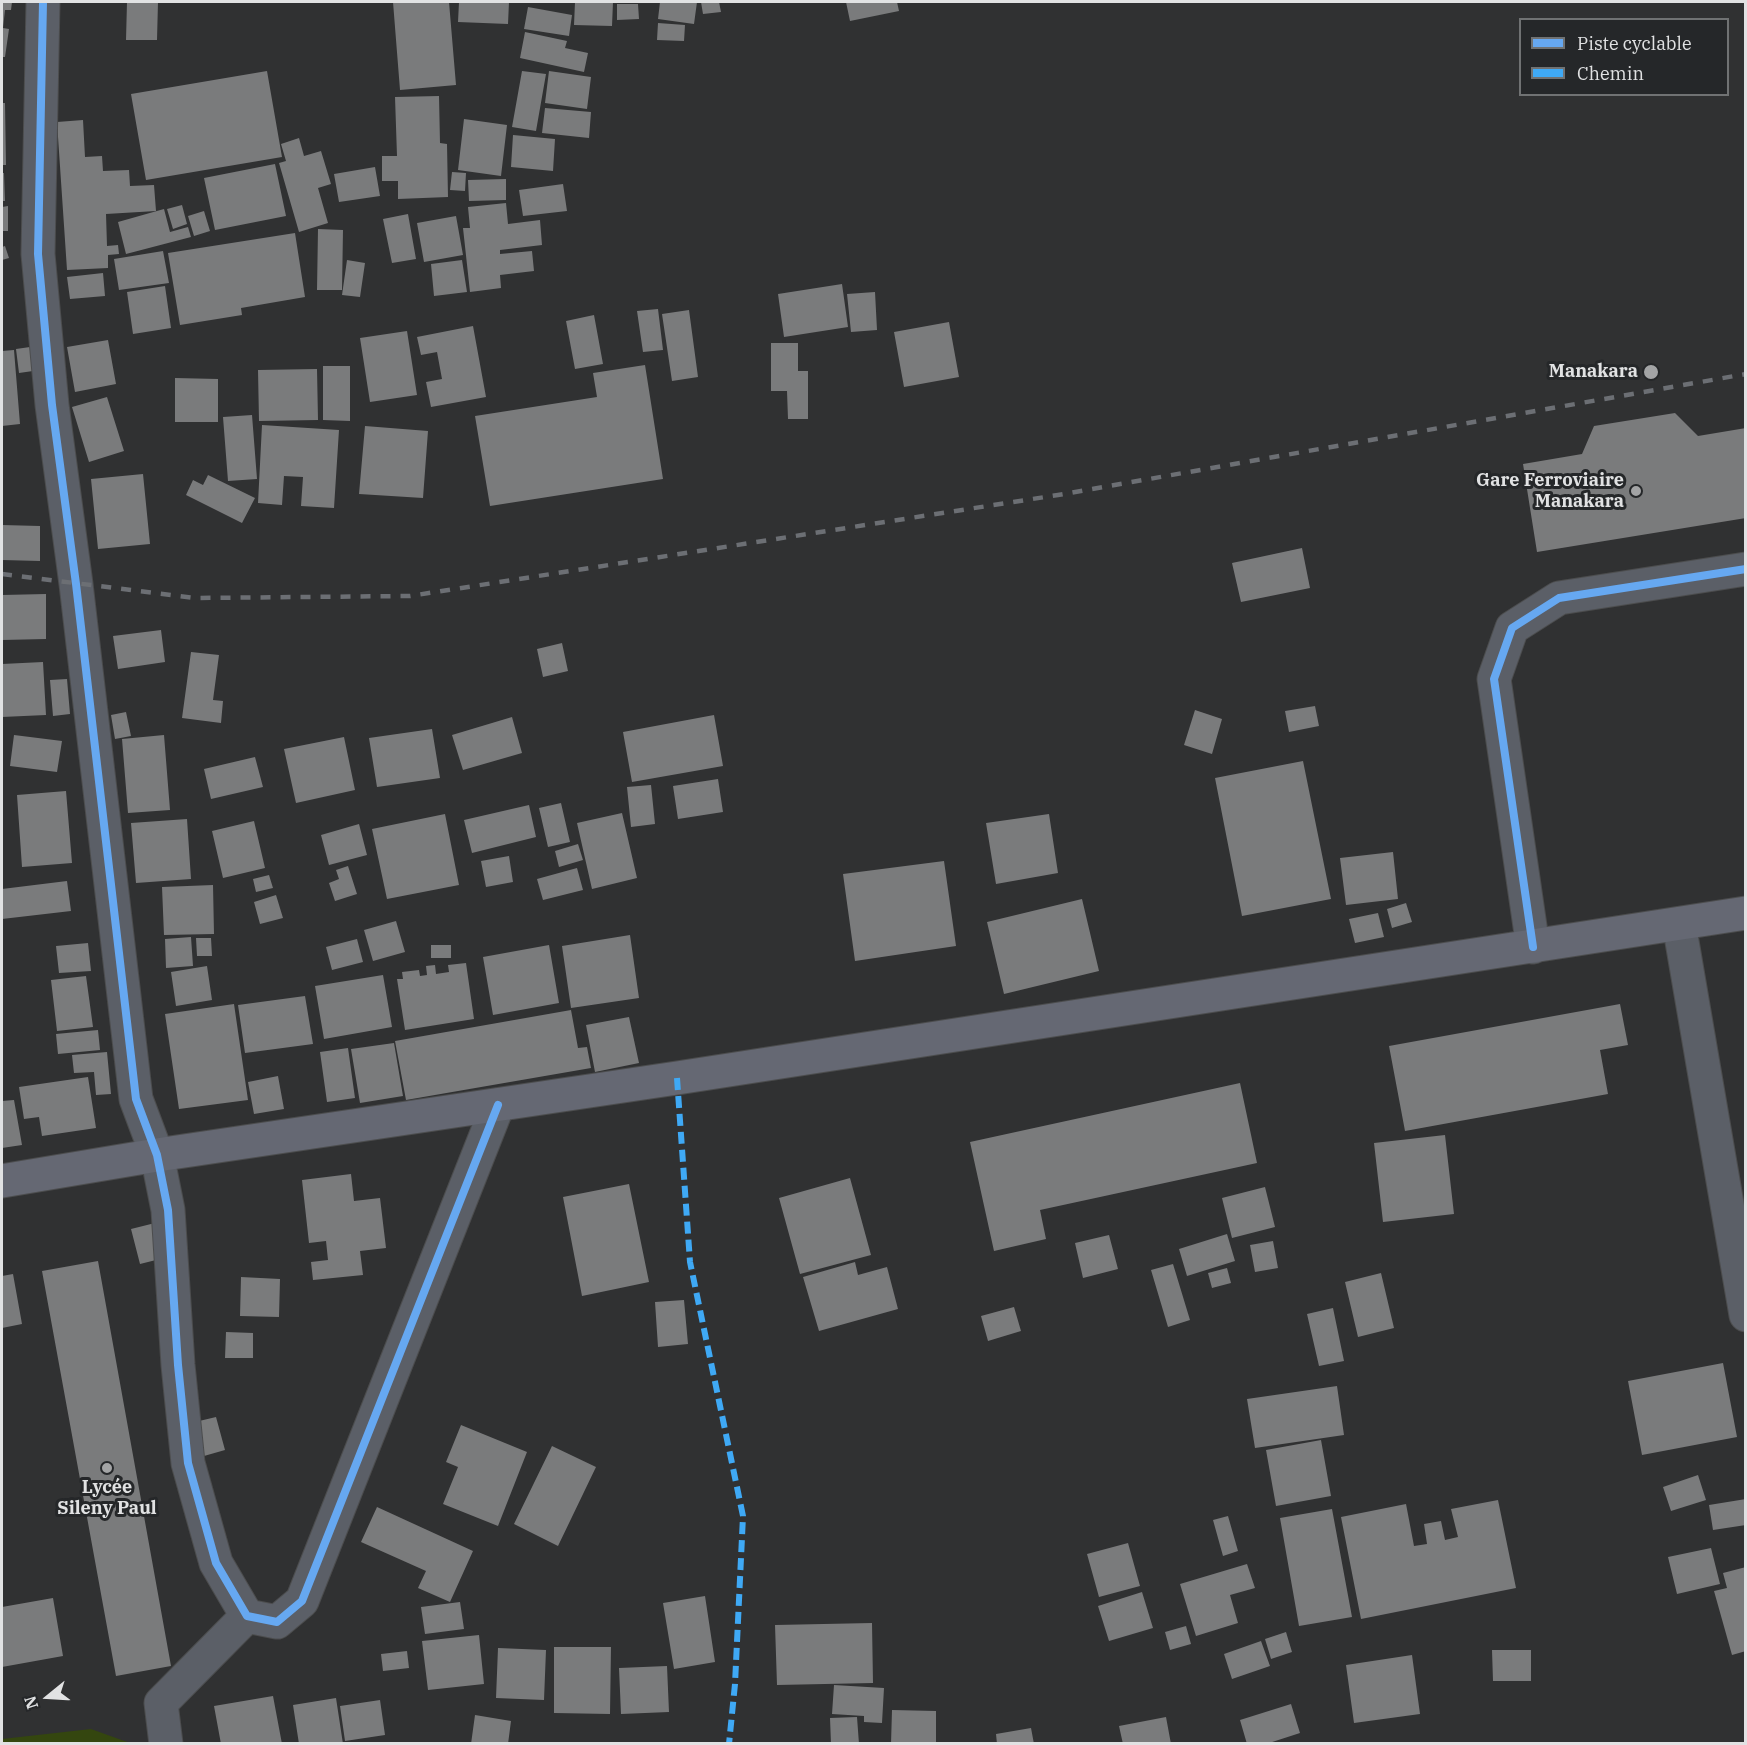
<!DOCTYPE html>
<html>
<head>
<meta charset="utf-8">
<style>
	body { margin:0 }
	#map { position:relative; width:1747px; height:1745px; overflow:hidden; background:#303132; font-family:"IBM Plex Serif",serif }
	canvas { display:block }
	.frame { position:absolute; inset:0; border:3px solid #e1e2e3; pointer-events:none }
	.legend { position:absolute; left:1519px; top:18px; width:210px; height:78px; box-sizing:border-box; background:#252729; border:2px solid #707273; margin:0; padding:8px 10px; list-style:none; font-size:18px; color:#e1e2e3 }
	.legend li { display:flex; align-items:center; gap:12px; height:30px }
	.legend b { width:30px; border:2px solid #707273 }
	.north { position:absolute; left:18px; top:1667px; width:60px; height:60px; -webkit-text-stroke:4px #252729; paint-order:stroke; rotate:252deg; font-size:16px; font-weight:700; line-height:24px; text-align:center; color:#e1e2e3 }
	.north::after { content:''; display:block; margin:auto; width:21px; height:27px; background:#e1e2e3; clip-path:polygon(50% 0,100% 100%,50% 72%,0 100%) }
</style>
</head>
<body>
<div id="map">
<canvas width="1747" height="1745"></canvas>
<div class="frame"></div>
<ul class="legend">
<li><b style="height:8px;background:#66a8f1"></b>Piste cyclable</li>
<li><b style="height:8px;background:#3fa9f5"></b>Chemin</li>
</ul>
<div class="north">N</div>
</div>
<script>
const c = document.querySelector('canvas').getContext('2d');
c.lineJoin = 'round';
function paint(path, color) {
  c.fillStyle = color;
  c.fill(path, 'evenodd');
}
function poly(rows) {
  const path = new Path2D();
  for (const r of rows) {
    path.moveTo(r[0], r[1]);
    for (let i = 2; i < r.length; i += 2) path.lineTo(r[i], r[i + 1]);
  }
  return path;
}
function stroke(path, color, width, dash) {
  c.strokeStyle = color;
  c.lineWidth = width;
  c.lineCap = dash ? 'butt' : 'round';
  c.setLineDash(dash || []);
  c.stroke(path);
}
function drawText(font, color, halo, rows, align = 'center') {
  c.font = font + ' "IBM Plex Serif",serif';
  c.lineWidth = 6;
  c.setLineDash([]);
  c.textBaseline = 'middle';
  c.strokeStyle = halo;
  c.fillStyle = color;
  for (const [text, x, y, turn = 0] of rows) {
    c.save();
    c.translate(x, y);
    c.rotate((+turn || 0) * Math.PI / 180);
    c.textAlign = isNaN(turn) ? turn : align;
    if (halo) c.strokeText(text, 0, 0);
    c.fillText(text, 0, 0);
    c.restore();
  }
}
paint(poly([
	[91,1729,130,1743,2,1743,2,1739]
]), '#34460f');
paint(poly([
	[2,2,12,2,11,10,5,10,3,28,9,29,5,57,2,57],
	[127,2,158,2,157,40,126,40],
	[393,2,449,2,456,85,400,90],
	[459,2,509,2,508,24,458,22],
	[575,2,613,2,612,26,574,25],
	[660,2,697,2,694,24,658,19],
	[701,2,719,2,721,12,703,14],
	[846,2,897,2,899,11,850,21],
	[617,4,638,4,639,19,617,20],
	[528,7,572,15,569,36,524,29],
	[658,23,685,25,684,41,657,40],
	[525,32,567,41,565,48,588,53,584,72,520,58],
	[267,71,282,157,146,180,131,94],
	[522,71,546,74,536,131,512,127],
	[549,71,591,77,587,109,545,103],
	[439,96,440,143,447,144,448,197,398,199,398,181,382,181,382,156,397,156,395,97],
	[2,103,5,103,6,165,2,165],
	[545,108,591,112,589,138,542,133],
	[464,119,507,125,501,176,458,170],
	[83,120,85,157,102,156,103,171,129,170,130,186,154,185,156,211,106,214,107,246,118,245,119,254,108,255,108,268,67,270,57,122],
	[513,135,555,139,553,171,511,167],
	[299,138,304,156,321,151,331,184,318,188,328,223,299,232,279,163,286,161,281,144],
	[275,164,286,216,215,230,204,178],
	[375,167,380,196,339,202,334,174],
	[452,172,466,173,465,191,450,190],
	[2,173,4,173,5,201,2,201],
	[506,179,506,200,469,201,468,180],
	[563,184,567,211,523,216,519,190],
	[506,203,508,224,540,220,542,245,500,250,500,254,532,251,534,271,500,275,501,288,470,292,463,228,470,228,468,207],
	[182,205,187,224,173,229,167,209],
	[8,206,8,231,2,231,2,207],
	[164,209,170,232,188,227,191,237,126,254,118,222],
	[204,211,210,231,194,236,188,216],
	[408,214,416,259,392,263,383,219],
	[456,216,463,255,424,262,417,223],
	[318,229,343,230,342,290,317,290],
	[295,233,305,297,241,308,242,315,180,325,168,253],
	[5,246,9,258,2,260,2,247],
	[163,251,169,283,119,290,114,259],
	[347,260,365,263,360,297,342,295],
	[462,260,467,292,434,296,431,264],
	[103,273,105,296,70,299,67,277],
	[842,284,848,327,784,337,778,294],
	[165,286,171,328,133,334,127,292],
	[875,292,877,330,851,332,847,294],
	[658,309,663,350,643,352,637,311],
	[689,310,698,377,672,381,662,314],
	[594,315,603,364,575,369,566,321],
	[949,322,959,377,904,387,894,332],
	[473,326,486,397,431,407,426,382,442,379,437,352,421,355,417,337],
	[407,331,417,395,370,402,360,338],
	[108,340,116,384,75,392,67,347],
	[771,343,798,343,798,371,808,371,808,419,788,419,787,391,771,391],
	[30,347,33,371,19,373,16,349],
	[14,350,20,424,2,426,2,351],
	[645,365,663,479,490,506,475,416,597,397,593,373],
	[323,366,350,366,350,421,323,420],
	[317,369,318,420,259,421,258,370],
	[175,378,218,379,218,422,175,422],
	[107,397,124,451,89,462,72,407],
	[1675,413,1698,436,1746,428,1746,518,1537,552,1523,464,1582,454,1594,426],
	[252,415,257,479,228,481,223,417],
	[262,425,339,430,334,508,301,506,303,477,284,476,282,505,258,503],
	[365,426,428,431,423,498,359,494],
	[143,474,150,544,98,549,91,479],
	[208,475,255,498,242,523,186,495,193,480,203,485],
	[2,525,40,526,40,561,2,560],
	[1302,548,1310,588,1241,602,1232,563],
	[46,594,46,639,2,640,2,595],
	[161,630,165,662,118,669,113,636],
	[562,643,568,671,543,677,537,649],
	[191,652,219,655,213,700,223,701,221,723,182,718],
	[43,662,46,715,2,717,2,664],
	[67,679,70,714,53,716,50,680],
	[1315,706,1319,726,1289,732,1285,711],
	[1195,710,1222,719,1212,754,1184,745],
	[126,712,131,736,115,739,111,715],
	[714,715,723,766,632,782,623,732],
	[512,717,522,753,463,770,452,735],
	[432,729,440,778,377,787,369,738],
	[14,735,62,741,57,772,10,766],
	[164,735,170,810,128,813,122,739],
	[344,737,355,790,296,803,284,749],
	[255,757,263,787,211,799,204,769],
	[1303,761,1331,899,1242,916,1215,778],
	[718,779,723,812,678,819,673,786],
	[651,785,655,824,631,827,627,787],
	[66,791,72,863,22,867,17,795],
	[561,803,570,842,548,847,539,808],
	[529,805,536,837,472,853,464,820],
	[622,813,637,878,592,889,577,823],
	[445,814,459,885,387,899,372,829],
	[1049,814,1058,873,996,884,986,823],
	[187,819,191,879,136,883,131,823],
	[254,821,265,868,223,878,212,831],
	[359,824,367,855,329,865,321,835],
	[578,844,583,860,559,867,555,851],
	[1393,852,1398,899,1346,905,1340,858],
	[509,856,513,882,486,887,481,861],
	[944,861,956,946,855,961,843,874],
	[348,866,357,894,335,901,329,883,339,879,336,870],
	[577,868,583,890,543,900,537,879],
	[269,875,273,888,256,892,253,879],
	[67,881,71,911,2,919,2,889],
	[213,885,214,934,164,935,162,887],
	[276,895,283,918,260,924,254,902],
	[1082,899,1099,971,1004,994,987,922],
	[1406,903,1412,922,1392,928,1387,909],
	[1378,913,1384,937,1355,943,1349,919],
	[396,921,405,952,373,961,364,930],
	[630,935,639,998,571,1008,562,946],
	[191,937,193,966,166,968,165,939],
	[196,938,211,938,212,956,197,956],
	[357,939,363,962,332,970,326,947],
	[88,943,91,971,59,973,56,946],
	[431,945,451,945,451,958,431,958],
	[549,945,559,1003,493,1015,483,957],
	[466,963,474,1019,405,1030,397,979,403,979,402,972,419,970,420,976,427,975,426,966,435,965,436,974,449,972,448,965],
	[207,966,212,1000,176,1006,171,972],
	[383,975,392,1027,324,1039,315,986],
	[86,976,93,1027,57,1031,51,980],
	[305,996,313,1044,245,1053,238,1005],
	[234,1004,248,1100,179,1109,165,1014],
	[1620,1004,1628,1045,1600,1050,1608,1094,1405,1131,1389,1046],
	[571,1010,578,1048,587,1047,591,1068,406,1100,395,1041],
	[629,1017,639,1063,595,1072,586,1025],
	[98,1030,100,1050,58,1054,56,1034],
	[394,1043,403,1096,360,1103,351,1049],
	[348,1048,355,1098,327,1102,320,1052],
	[107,1052,111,1094,96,1095,94,1072,74,1073,72,1055],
	[278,1076,284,1109,254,1114,248,1082],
	[88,1077,96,1128,42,1136,39,1117,24,1119,19,1087],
	[1240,1083,1257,1163,1040,1210,1046,1239,994,1251,970,1142],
	[14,1100,22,1145,2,1148,2,1101],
	[1445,1135,1454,1214,1383,1222,1374,1143],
	[351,1174,354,1201,380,1198,386,1248,360,1251,363,1275,313,1280,311,1262,328,1260,326,1241,309,1243,302,1180],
	[850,1178,871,1255,800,1274,779,1198],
	[629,1184,649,1282,582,1296,563,1197],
	[1265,1187,1275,1227,1232,1238,1222,1198],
	[155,1223,164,1258,140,1264,131,1229],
	[1227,1234,1235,1261,1187,1276,1179,1249],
	[1109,1235,1118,1269,1083,1278,1075,1243],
	[1273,1241,1278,1268,1255,1272,1250,1245],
	[98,1261,171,1666,116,1676,42,1271],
	[855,1262,858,1275,887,1267,898,1309,819,1331,803,1277],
	[1173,1264,1190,1320,1168,1327,1151,1270],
	[1227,1268,1231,1283,1212,1288,1208,1273],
	[1381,1273,1394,1328,1358,1337,1345,1282],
	[13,1274,22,1324,2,1328,2,1276],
	[241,1277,280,1279,279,1317,240,1316],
	[684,1300,688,1344,658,1347,655,1302],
	[1014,1307,1021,1331,988,1341,981,1316],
	[1333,1308,1344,1361,1319,1366,1307,1314],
	[226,1332,253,1333,253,1358,225,1358],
	[1723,1363,1737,1437,1642,1455,1628,1381],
	[1337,1386,1344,1435,1255,1448,1247,1399],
	[216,1417,225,1450,204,1456,195,1422],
	[461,1425,527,1452,498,1526,443,1504,458,1467,446,1462],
	[1321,1440,1331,1496,1276,1506,1266,1450],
	[552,1446,596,1467,558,1546,514,1524],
	[1698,1475,1706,1500,1671,1511,1663,1487],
	[1746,1499,1746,1525,1713,1530,1709,1505],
	[1498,1500,1516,1588,1361,1619,1341,1517,1406,1504,1414,1546,1427,1544,1424,1524,1441,1521,1445,1540,1458,1537,1451,1509],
	[377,1507,473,1551,450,1602,418,1588,426,1571,361,1542],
	[1332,1509,1352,1617,1299,1626,1280,1518],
	[1228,1516,1238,1551,1223,1556,1213,1520],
	[1128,1543,1140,1586,1099,1597,1087,1554],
	[1711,1548,1720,1584,1677,1594,1668,1557],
	[1247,1564,1255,1588,1230,1595,1238,1623,1196,1636,1180,1584],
	[1746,1567,1746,1651,1732,1655,1714,1591,1727,1588,1723,1573],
	[1142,1592,1153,1628,1109,1641,1098,1606],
	[705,1596,715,1662,674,1669,663,1603],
	[53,1598,63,1656,2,1667,2,1607],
	[460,1602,464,1629,425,1634,421,1607],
	[872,1623,873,1683,777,1685,775,1625],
	[1186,1626,1191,1644,1170,1650,1165,1632],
	[1286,1632,1292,1652,1271,1659,1265,1639],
	[479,1635,484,1684,428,1690,422,1641],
	[1261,1641,1270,1666,1232,1679,1224,1654],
	[554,1647,611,1647,610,1714,554,1713],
	[498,1648,546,1650,544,1700,496,1698],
	[1492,1650,1531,1650,1531,1681,1493,1681],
	[407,1651,409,1668,383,1671,381,1654],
	[1412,1655,1420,1714,1354,1723,1346,1665],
	[667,1666,669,1712,621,1714,619,1668],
	[834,1685,884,1688,882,1723,864,1722,864,1716,832,1714],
	[273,1696,282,1744,221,1744,214,1706],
	[336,1698,343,1744,299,1744,293,1705],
	[380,1700,385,1735,345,1741,340,1706],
	[1291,1704,1300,1733,1266,1744,1247,1744,1240,1720],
	[892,1710,936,1711,936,1744,891,1744],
	[475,1715,511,1721,508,1744,471,1744],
	[857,1717,859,1744,831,1744,830,1718],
	[1166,1717,1171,1744,1123,1744,1119,1726],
	[1031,1728,1034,1744,997,1744,996,1734]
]), '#7a7b7c');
const minor = poly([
	[43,2,38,254,52,405,76,584,136,1099,157,1155,168,1210,178,1365,188,1463,216,1563,247,1616,277,1622,302,1601,498,1105],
	[1679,924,1746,1315],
	[1533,947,1494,679,1512,628,1559,598,1746,569],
	[166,1744,161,1703,247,1616]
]);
const secondary = poly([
	[2,1181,157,1155,677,1078,1746,913]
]);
stroke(minor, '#4c4d4e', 35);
stroke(secondary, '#4c4d4e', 35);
stroke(minor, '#5b5f67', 33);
stroke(secondary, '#656873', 33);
stroke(poly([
	[2,574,195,598,410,596,1058,495,1746,374]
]), '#6c6f74', 4.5, [10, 10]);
stroke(poly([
	[677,1078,690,1262,743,1516,735,1684,729,1744]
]), '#3fa9f5', 6, [12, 6]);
stroke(poly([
	[43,2,38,254,52,405,76,584,136,1099,157,1155,168,1210,178,1365,188,1463,216,1563,247,1616,277,1622,302,1601,498,1105],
	[1533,947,1494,679,1512,628,1559,598,1746,569]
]), '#66a8f1', 8);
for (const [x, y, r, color] of [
	[1651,372,8,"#a3a4a5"],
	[1636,491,6,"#a3a4a5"],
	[107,1468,6,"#a3a4a5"]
]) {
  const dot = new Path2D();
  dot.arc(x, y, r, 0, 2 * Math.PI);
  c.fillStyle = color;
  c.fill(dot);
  stroke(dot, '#252729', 2);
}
drawText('bold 18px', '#e1e2e3', '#252729', [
	["Manakara",1638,372],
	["Gare Ferroviaire",1624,481],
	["Manakara",1624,502],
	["Lycée",107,1488,"center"],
	["Sileny Paul",107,1509,"center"]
], 'right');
</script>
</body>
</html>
